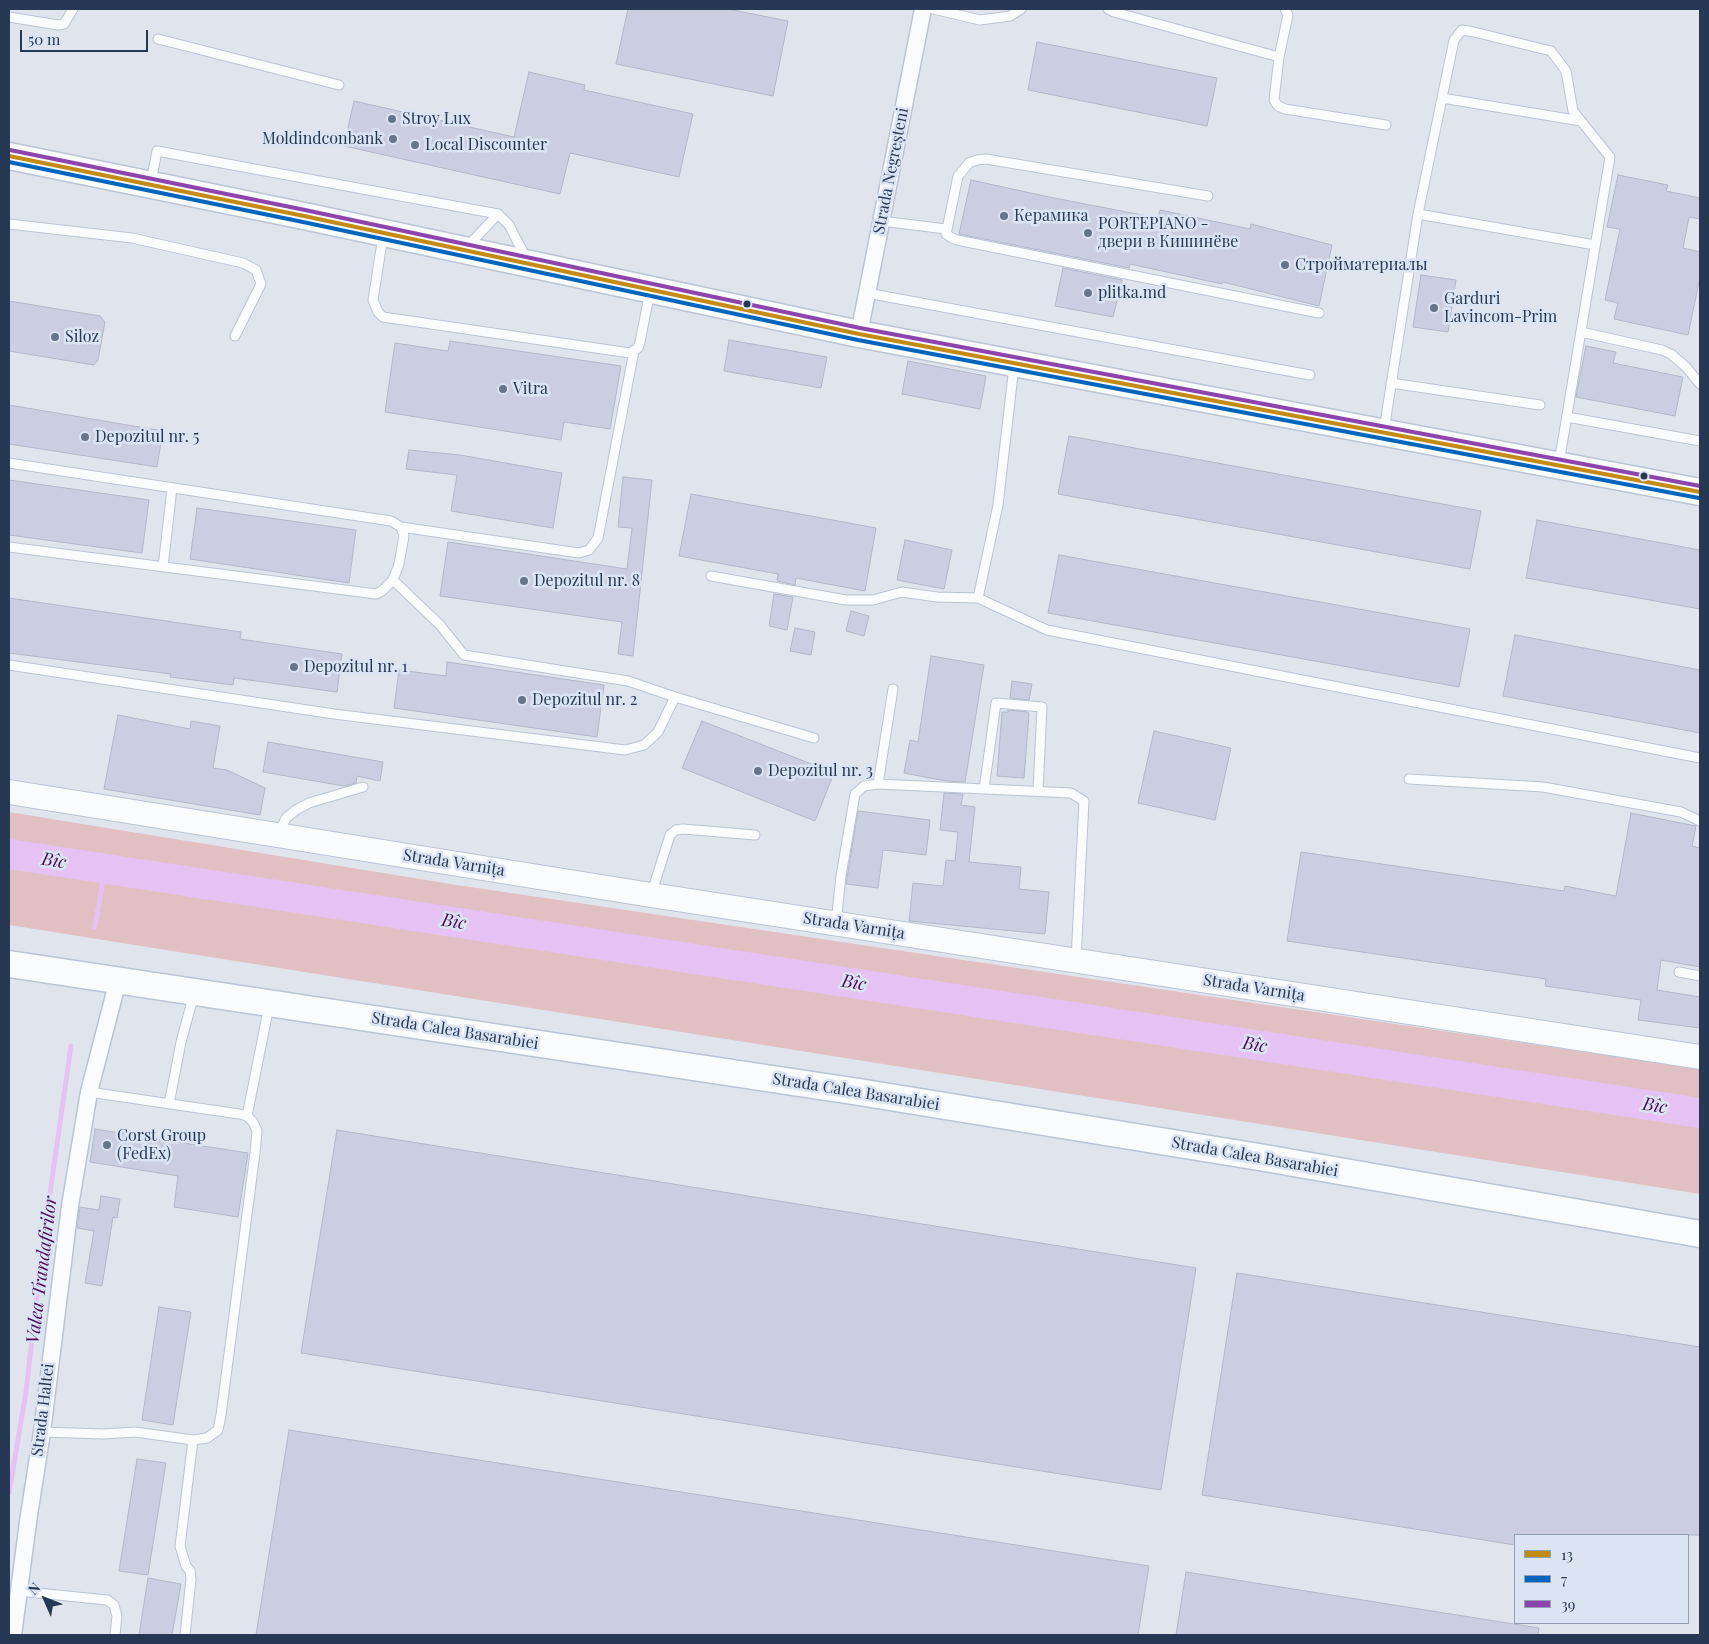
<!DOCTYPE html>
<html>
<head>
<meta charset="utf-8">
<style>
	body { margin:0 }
	#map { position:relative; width:1709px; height:1644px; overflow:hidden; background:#e0e5ed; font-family:"Playfair Display",serif }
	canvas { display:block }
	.frame { position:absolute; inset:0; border:10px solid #263854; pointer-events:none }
	.legend { position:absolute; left:1514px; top:1534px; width:175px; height:90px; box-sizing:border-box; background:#dbe4f2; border:1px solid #939fb3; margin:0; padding:6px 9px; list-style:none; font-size:15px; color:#263854 }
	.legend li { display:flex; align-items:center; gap:10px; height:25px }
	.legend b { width:25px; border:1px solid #939fb3 }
	.north { position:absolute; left:20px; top:1574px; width:50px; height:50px; -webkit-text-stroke:4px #dbe4f2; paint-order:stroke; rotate:314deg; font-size:14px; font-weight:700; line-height:20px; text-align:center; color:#263854 }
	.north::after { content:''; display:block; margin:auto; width:18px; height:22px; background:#263854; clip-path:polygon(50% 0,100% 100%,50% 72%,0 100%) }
	.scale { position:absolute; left:20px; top:30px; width:128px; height:22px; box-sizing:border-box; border:2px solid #263854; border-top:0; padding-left:6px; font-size:15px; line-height:18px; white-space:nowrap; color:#263854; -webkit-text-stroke:4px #dbe4f2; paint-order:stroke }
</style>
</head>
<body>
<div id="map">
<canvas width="1709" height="1644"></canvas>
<div class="frame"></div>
<ul class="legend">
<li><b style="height:6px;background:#c38a15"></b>13</li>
<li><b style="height:6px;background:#0065bd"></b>7</li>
<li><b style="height:6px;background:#8e44ad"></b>39</li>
</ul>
<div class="north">N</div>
<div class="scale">50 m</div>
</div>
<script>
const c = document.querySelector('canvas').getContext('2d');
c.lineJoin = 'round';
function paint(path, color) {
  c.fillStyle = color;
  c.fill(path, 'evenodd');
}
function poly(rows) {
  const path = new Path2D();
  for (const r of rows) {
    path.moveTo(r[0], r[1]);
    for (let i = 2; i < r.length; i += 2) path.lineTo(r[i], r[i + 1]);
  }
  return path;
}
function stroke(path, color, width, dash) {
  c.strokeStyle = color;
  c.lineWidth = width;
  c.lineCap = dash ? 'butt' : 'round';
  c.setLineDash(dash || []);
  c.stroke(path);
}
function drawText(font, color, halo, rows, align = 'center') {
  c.font = font + ' "Playfair Display",serif';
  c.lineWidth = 5;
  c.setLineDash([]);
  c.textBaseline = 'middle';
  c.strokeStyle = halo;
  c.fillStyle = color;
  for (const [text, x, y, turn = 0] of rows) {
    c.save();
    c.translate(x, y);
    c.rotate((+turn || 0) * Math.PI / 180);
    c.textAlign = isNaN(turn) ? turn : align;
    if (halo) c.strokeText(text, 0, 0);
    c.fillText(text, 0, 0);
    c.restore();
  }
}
paint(poly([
	[9,812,457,885,1700,1069,1700,1194,9,925]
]), '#e1c0c4');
stroke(poly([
	[95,927,105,869],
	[9,1493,26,1392,43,1242,71,1046]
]), '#e5c2f3', 5);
stroke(poly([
	[9,854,1700,1113]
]), '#e5c2f3', 30);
const building = poly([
	[628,9,728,9,788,21,773,96,616,64,628,9],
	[1037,42,1217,78,1207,126,1028,90,1037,42],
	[529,72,585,85,584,90,693,114,679,177,570,153,560,194,344,146,354,101,514,137,529,72],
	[1618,175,1668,185,1666,191,1700,198,1700,219,1689,217,1683,248,1700,252,1700,277,1688,335,1614,319,1618,303,1605,300,1620,229,1607,227,1618,175],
	[971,180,1049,197,1158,218,1160,210,1250,229,1251,224,1332,245,1319,306,1223,282,1222,284,1130,264,1129,268,959,234,971,180],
	[1063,268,1122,280,1113,317,1055,306,1063,268],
	[1421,275,1456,280,1448,332,1413,327,1421,275],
	[9,301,100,316,105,322,98,360,94,365,9,351,9,301],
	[729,340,827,357,821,388,724,371,729,340],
	[450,341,621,366,610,429,564,422,561,440,385,412,395,343,448,351,450,341],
	[1586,346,1616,352,1613,363,1683,377,1675,416,1576,397,1586,346],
	[908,361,986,376,980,409,902,394,908,361],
	[9,405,163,431,157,467,9,444,9,405],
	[1069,436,1481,511,1470,569,1058,494,1069,436],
	[409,450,460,455,562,473,553,528,451,511,457,475,406,469,409,450],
	[623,477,652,480,633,656,618,654,622,622,440,596,448,542,627,569,632,528,618,527,623,477],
	[9,480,149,500,142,553,9,535,9,480],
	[691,494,876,528,865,591,796,578,795,585,777,581,778,574,679,556,691,494],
	[197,508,356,530,349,583,190,559,197,508],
	[1537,520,1700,550,1700,609,1526,578,1537,520],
	[905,540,952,550,944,589,897,580,905,540],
	[1059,555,1470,629,1459,687,1048,613,1059,555],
	[774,594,793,597,787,630,769,626,774,594],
	[9,598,241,632,240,639,342,654,337,692,234,678,233,685,170,677,171,674,9,653,9,598],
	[851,611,869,616,864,636,846,631,851,611],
	[795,628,815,632,811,655,790,651,795,628],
	[1515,635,1700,670,1700,733,1503,696,1515,635],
	[931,656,984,665,965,782,946,781,904,773,910,740,918,742,931,656],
	[447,662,604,685,597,737,394,708,399,670,446,676,447,662],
	[1012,681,1032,684,1029,700,1010,698,1012,681],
	[1008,710,1028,712,1029,714,1024,778,997,776,1002,712,1008,712,1008,710],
	[118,715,190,729,191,721,220,726,213,768,227,770,265,788,260,815,104,789,118,715],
	[702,721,834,773,815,821,682,768,702,721],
	[1154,731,1231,748,1215,820,1138,803,1154,731],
	[268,742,383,762,380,781,357,776,356,783,344,786,263,772,268,742],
	[944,793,963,794,961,805,975,807,969,862,1021,867,1019,889,1049,892,1045,934,909,921,913,883,943,886,946,860,955,861,958,832,940,830,944,793],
	[858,811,930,820,926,855,883,850,878,888,846,884,858,811],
	[1631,813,1696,826,1692,846,1700,848,1700,967,1661,960,1657,990,1700,997,1700,1028,1638,1020,1641,1000,1545,986,1546,979,1287,941,1301,852,1564,891,1565,886,1616,896,1631,813],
	[95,1129,248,1153,238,1217,174,1207,178,1176,90,1162,95,1129],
	[337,1130,1196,1268,1161,1490,301,1353,337,1130],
	[101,1196,120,1199,117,1218,113,1217,102,1286,85,1283,94,1231,77,1228,80,1207,99,1210,101,1196],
	[1237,1273,1700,1347,1700,1535,1515,1535,1515,1545,1202,1495,1237,1273],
	[159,1307,191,1312,173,1425,142,1420,159,1307],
	[289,1430,1149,1566,1138,1635,256,1635,289,1430],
	[137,1459,166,1463,148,1575,119,1571,137,1459],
	[1186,1572,1539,1628,1538,1635,1176,1635,1186,1572],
	[148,1578,181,1584,172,1635,139,1635,148,1578]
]);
paint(building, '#cbcee0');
stroke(building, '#b2b6c8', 1);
const lane = poly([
	[933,9,980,20,1010,16,1021,9],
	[1108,9,1114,12,1279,57],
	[1285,9,1288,15,1279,57,1274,100,1278,106,1285,109,1386,125],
	[9,17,58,25,64,24,73,9],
	[158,39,339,85],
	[1442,98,1581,121],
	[151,182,157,151,498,214,509,225,526,258],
	[1208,196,986,159,977,160,969,163,958,176,946,234,952,238,957,240,1319,313],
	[1418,214,1595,245],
	[881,221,946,229],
	[9,224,132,238,243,263,256,270,261,284,235,336],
	[383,236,373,300,378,312,383,317,630,353,638,348,640,342,650,291],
	[467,247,498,214],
	[867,293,1310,375],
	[1581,332,1662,350,1671,354,1686,367,1700,384],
	[1014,366,998,505,978,598,1047,630,1700,758],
	[1391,383,1540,405],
	[1567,417,1700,441],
	[1384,430,1418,214,1454,40,1462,30,1474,32,1551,51,1566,71,1573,111,1610,157,1559,463],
	[9,463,391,521,401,527,404,536,399,564,393,580,382,591,376,594,9,547],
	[401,527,579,553,589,550,598,538,634,351],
	[163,567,172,488],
	[711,576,846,600,873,600,902,592,937,597,978,598],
	[393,580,440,625,464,655,628,681,675,697,814,738],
	[9,665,334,714,625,750,644,745,658,732,675,697],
	[1409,779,1543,787,1681,812,1700,821],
	[878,784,893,689],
	[984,789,996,703,1042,707,1038,791],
	[278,835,286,818,296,810,309,803,363,787],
	[651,895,670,835,676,830,683,829,755,835],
	[836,923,841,876,855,794,864,786,878,784,1071,793,1084,801,1076,960],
	[1679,972,1700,976],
	[169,1104,181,1042,194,994],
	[247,1116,269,1006],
	[42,1432,104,1434,135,1432,193,1440,207,1438,218,1430,221,1415,255,1153,257,1131,253,1122,247,1116,239,1114,89,1092],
	[18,1591,107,1600,114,1605,117,1616,115,1635],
	[185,1635,191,1579,190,1571,186,1566,180,1546,193,1440]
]);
const street = poly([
	[859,334,923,9],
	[13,1635,29,1515,42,1432,70,1206,89,1092,118,980]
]);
const secondary = poly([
	[9,792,651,895,1700,1057]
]);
const primary = poly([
	[9,156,304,216,859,334,1700,492],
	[9,964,859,1092,1259,1157,1700,1234]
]);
stroke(lane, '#b9c4d5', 11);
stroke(street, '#b9c4d5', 19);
stroke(secondary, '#b9c4d5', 26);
stroke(primary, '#b9c4d5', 29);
stroke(lane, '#fafbfc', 9);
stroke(street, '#fafbfc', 16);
stroke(secondary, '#fafbfc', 24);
stroke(primary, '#fafbfc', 26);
stroke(poly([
	[9,156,304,216,859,334,1700,492]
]), '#c38a15', 4);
stroke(poly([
	[9,162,303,222,858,340,1699,498]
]), '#0065bd', 4);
stroke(poly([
	[10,150,305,210,860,328,1700,486]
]), '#8e44ad', 4);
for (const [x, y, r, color] of [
	[392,119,5,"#67758a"],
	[393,139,5,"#67758a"],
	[415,145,5,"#67758a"],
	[1004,216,5,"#67758a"],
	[1088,233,5,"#67758a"],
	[1285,265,5,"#67758a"],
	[1088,293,5,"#67758a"],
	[747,304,4.5,"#263854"],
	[1434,308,5,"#67758a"],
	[55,337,5,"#67758a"],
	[503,389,5,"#67758a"],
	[85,437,5,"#67758a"],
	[1644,476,4.5,"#263854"],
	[524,581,5,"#67758a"],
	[294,667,5,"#67758a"],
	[522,700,5,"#67758a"],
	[758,771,5,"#67758a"],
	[107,1145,5,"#67758a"]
]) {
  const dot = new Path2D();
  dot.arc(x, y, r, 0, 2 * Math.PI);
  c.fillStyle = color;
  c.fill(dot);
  stroke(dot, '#dbe4f2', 2);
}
drawText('16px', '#263854', '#dbe4f2', [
	["Stroy Lux",402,119],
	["Moldindconbank",383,139,"right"],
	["Local Discounter",425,145],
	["Керамика",1014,216],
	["PORTEPIANO -",1098,224],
	["двери в Кишинёве",1098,242],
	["Стройматериалы",1295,265],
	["plitka.md",1098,293],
	["Garduri",1444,299],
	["Lavincom-Prim",1444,317],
	["Siloz",65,337],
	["Vitra",513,389],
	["Depozitul nr. 5",95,437],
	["Depozitul nr. 8",534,581],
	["Depozitul nr. 1",304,667],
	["Depozitul nr. 2",532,700],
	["Depozitul nr. 3",768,771],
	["Corst Group",117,1136],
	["(FedEx)",117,1154]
], 'left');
drawText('16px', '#263854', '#dbe4f2', [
	["Strada Negreșteni",891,171,-79],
	["Strada Varnița",454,863,9],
	["Strada Varnița",854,926,9],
	["Strada Varnița",1254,988,9],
	["Strada Calea Basarabiei",455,1031,9],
	["Strada Calea Basarabiei",856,1092,9],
	["Strada Calea Basarabiei",1255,1157,10],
	["Strada Haltei",43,1410,-83]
]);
drawText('italic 18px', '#4a0859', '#dbe4f2', [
	["Bîc",54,861,9],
	["Bîc",454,922,9],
	["Bîc",854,983,9],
	["Bîc",1255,1045,9],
	["Bîc",1655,1106,9],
	["Valea Trandafirilor",42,1270,-83]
]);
</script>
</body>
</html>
